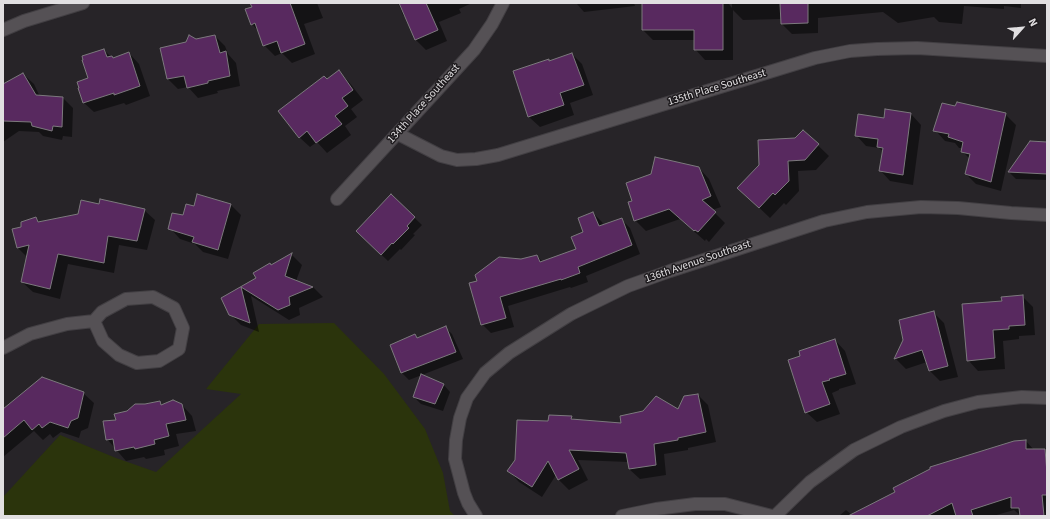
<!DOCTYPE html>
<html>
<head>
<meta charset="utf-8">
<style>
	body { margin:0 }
	#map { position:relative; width:1050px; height:519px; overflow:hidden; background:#272428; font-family:"Source Sans 3",sans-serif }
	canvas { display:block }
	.frame { position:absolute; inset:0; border:4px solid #e1dfe1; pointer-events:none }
	.north { position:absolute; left:1002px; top:8px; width:40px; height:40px; -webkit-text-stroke:3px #1e1b1e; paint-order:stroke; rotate:63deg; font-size:11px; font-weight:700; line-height:16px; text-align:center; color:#e1dfe1 }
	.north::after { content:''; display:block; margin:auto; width:14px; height:18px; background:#e1dfe1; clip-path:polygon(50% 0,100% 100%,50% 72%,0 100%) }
</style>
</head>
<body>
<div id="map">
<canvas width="1050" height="519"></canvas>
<div class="frame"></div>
<div class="north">N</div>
</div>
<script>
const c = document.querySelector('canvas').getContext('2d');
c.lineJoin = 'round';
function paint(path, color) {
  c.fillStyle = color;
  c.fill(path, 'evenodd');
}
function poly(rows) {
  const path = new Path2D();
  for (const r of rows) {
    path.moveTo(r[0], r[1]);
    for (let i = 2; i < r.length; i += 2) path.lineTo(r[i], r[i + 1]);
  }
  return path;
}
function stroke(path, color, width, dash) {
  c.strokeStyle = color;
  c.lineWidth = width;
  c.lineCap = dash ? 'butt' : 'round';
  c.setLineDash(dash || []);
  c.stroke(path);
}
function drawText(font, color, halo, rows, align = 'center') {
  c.font = font + ' "Source Sans 3",sans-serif';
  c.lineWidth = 3;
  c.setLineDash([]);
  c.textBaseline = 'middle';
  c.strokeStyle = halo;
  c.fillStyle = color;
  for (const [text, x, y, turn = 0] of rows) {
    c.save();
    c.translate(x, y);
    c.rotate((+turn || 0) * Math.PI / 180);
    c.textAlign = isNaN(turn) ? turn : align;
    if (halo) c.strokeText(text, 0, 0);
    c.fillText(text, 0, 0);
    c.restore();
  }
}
paint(poly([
	[334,323,384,374,425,429,443,473,450,511,455,516,3,516,3,497,60,435,116,458,156,472,241,394,206,389,259,324]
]), '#2b340c');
paint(poly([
	[251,3,317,3,323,18,304,24,315,54,292,63,282,53,275,56,264,45,259,32,252,24,253,8],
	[398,3,472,3,459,9,461,13,439,22,447,41,426,50,416,40,407,19,403,15],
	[576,3,634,3,635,6,584,12,577,4],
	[643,3,728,3,732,8,732,3,1021,3,1021,8,1004,6,1004,9,964,6,962,24,939,22,934,17,898,23,883,12,818,18,818,33,792,34,781,23,781,19,743,20,733,10,733,60,705,60,695,49,695,40,653,40,643,30],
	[215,36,225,46,228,54,236,63,240,86,217,91,218,93,198,98,188,87,178,89,168,79,196,40],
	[104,50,111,57,112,57,114,58,129,53,139,64,150,96,126,105,124,103,94,112,83,102,89,79],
	[572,54,582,64,593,95,570,103,574,115,540,127,529,117,514,72,548,60,550,61],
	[339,72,349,82,363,100,351,109,357,117,345,126,351,135,327,153,317,142,310,147,299,137,327,80],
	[23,74,34,84,40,97,63,98,73,108,72,137,63,136,62,140,43,136,39,132,19,131,3,142,3,86],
	[886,110,911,114,921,125,913,185,890,181,880,170,884,152,879,148,866,146,856,135,884,119],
	[1005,114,1016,125,1001,191,976,184,966,174,970,159,962,151,963,148,959,148,955,143,945,141,935,130],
	[803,131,829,156,816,170,798,171,799,191,786,205,784,203,770,218,749,198,795,139],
	[1047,143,1047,180,1016,179,1009,172],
	[699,168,709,179,721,207,712,210,725,223,709,242,706,239,705,241,680,219,646,231,635,220,633,201,652,175],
	[391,195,422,225,413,234,415,235,401,250,400,249,388,261,357,231],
	[231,205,241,215,228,259,203,252,195,244,180,239,170,228,194,207],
	[144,210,155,220,147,250,119,245,114,273,68,264,60,299,33,292,22,282,27,257,18,248,23,227,36,218,40,223,79,215],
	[593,213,602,222,604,226,621,219,630,228,640,254,586,276,588,282,571,288,570,287,508,306,514,327,491,333,482,324,478,281,521,260,537,256,543,262,577,249],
	[291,254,302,265,296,281,313,287,323,297,299,308,300,315,289,320,251,296,259,332,241,325,230,314,223,298,257,279,271,266],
	[285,273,287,273,284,281],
	[1022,296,1033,307,1035,335,1019,336,1019,339,1003,341,1005,369,978,371,968,360,1003,302],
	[933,312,944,323,958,377,940,381,930,371,927,362,906,369,896,359,905,340],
	[445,327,452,334,463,359,409,380,402,373,391,346,415,335,418,338],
	[835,340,845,351,856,384,839,389,839,390,832,393,840,414,817,422,806,412],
	[443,384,450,392,443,411,421,404,414,397],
	[83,393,94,403,88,428,81,431,79,438,61,432,53,438,50,434,43,440,34,431,3,457,3,410],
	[698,395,708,405,716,442,688,448,688,450,664,454,666,475,640,479,629,469,628,462,578,460,588,480,569,490,559,480,556,475,542,497,519,482,509,471,549,422,571,417,575,420,622,424,679,410],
	[159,402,163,405,182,405,192,416,196,431,176,434,179,446,164,450,165,455,146,459,144,457,126,461,107,439,117,420],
	[1026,441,1034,450,1044,450,1047,452,1047,516,1021,516,1014,510,993,516,839,516,846,510,852,515]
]), '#0007');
const building = poly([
	[250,3,290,3,305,44,281,53,277,41,263,46,255,23,251,25,245,9,252,7,250,3],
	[399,3,426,3,438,30,415,40,399,3],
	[642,3,723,3,723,50,694,50,694,30,642,30,642,3],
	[780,3,808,3,808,23,781,24,780,3],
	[189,35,196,39,215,35,220,53,226,51,230,76,208,81,208,83,187,88,184,76,167,79,160,48,186,42,189,35],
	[104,49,107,57,112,56,113,58,129,52,140,86,114,95,114,93,83,103,78,88,79,88,77,82,88,78,82,60,83,60,82,56,104,49],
	[572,53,584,85,560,93,564,105,528,117,513,71,549,59,549,61,572,53],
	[339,70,353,90,342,98,348,106,335,116,342,124,316,143,307,131,299,138,278,111,324,76,327,79,339,70],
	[23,73,36,95,63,97,62,127,53,126,52,131,32,126,31,122,3,121,3,84,23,73],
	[957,102,1006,113,991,182,965,174,970,154,961,152,963,142,948,137,949,134,933,131,942,103,955,106,957,102],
	[885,109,911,113,903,175,879,171,883,148,877,147,878,139,855,136,858,114,884,118,885,109],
	[803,130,819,144,805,160,788,161,789,181,775,195,773,193,759,208,737,188,759,165,758,140,795,138,803,130],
	[1030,141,1047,142,1047,174,1008,172,1030,141],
	[655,157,699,167,711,196,702,200,716,212,698,232,695,230,694,231,669,209,634,221,628,202,632,201,626,183,651,174,655,157],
	[197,194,231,204,218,250,192,242,194,237,168,229,172,213,183,215,186,204,194,206,197,194],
	[391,194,415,217,407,226,409,228,393,244,392,243,381,255,356,231,391,194],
	[100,199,145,209,137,241,108,236,104,263,58,254,50,289,21,282,29,245,17,248,12,229,21,227,21,222,36,217,38,222,78,214,81,200,99,204,100,199],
	[593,212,599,226,622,218,632,245,578,267,580,273,561,280,561,279,500,297,506,318,481,325,469,283,477,281,475,275,499,257,521,259,537,255,540,262,576,249,571,237,583,232,578,218,593,212],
	[292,253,285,276,313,287,289,297,290,305,278,310,241,287,250,323,229,315,221,298,256,278,253,273,270,263,271,265,292,253],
	[1023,295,1025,325,1009,326,1009,329,993,330,995,358,967,361,962,304,1002,301,1001,297,1023,295],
	[934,311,948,366,929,371,922,350,894,359,903,340,899,320,934,311],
	[446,326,456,352,401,373,390,345,415,334,417,338,446,326],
	[835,339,846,374,829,379,830,380,822,382,830,404,805,413,788,360,800,356,799,351,835,339],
	[421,374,444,384,435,404,413,397,421,374],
	[42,377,84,392,78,418,71,421,68,428,50,422,42,428,39,424,32,430,24,420,3,438,3,409,42,377],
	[698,394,706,432,678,438,678,440,654,444,656,465,629,469,626,453,569,450,579,469,558,480,548,461,532,487,507,471,515,460,517,420,548,421,549,415,572,416,571,419,621,423,620,416,643,411,656,396,678,409,684,396,698,394],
	[173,400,182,404,186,420,166,424,169,436,154,440,155,444,135,449,134,447,115,451,113,439,106,440,103,421,116,420,114,414,127,411,135,404,145,404,160,401,161,405,173,400],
	[1026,440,1026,449,1045,449,1047,473,1047,495,1042,495,1044,516,1020,516,1019,508,1011,508,1011,497,971,510,973,516,956,516,952,503,927,516,848,516,895,492,893,488,930,469,930,467,1014,441,1026,440]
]);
paint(building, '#58295f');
stroke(building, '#7c797d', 1);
const street = poly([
	[3,30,24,21,83,3],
	[398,134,441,156,457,160,476,159,498,155,815,58,850,51,877,49,917,48,1047,56],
	[337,199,474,50,492,24,503,3],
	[3,348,30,334,67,324,94,321,102,312,126,299,153,297,174,308,183,328,179,349,159,361,137,363,119,355,103,341,94,321],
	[476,516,468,503,464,493,455,459,456,440,460,418,467,398,485,373,509,353,571,314,628,286,670,271,824,221,867,212,921,207,958,208,1011,213,1047,215],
	[622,516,656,509,695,504,725,504,772,516],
	[775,516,810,482,854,450,901,427,944,411,978,402,1022,397,1047,398]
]);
stroke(street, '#423f43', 14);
stroke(street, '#555155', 12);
drawText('11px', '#e1dfe1', '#1e1b1e', [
	["135th Place Southeast",717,88,-17],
	["134th Place Southeast",424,104,-48],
	["136th Avenue Southeast",698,262,-19]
]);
</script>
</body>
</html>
